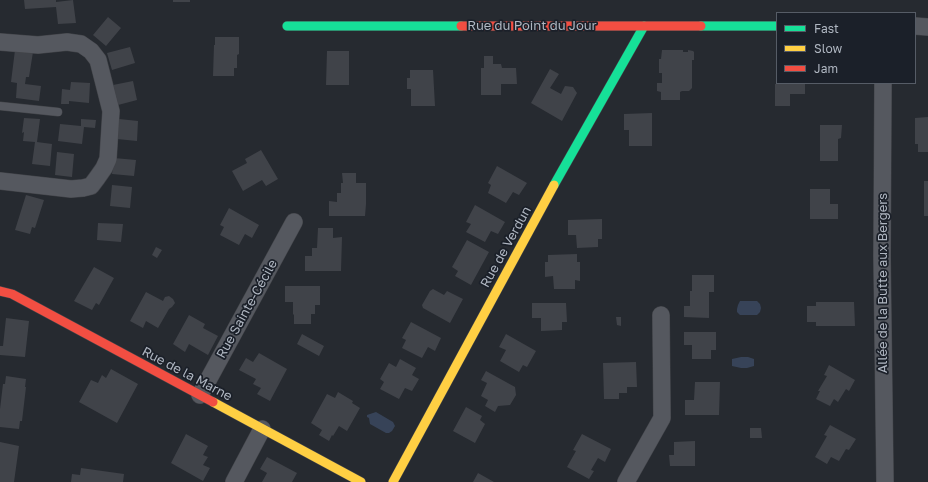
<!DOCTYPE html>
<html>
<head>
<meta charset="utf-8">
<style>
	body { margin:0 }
	#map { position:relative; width:928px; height:482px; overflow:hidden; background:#262a30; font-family:"Golos Text",sans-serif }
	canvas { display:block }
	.legend { position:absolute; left:776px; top:12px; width:140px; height:72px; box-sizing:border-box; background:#1b2029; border:1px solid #565c66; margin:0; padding:5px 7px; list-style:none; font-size:12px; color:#afb6c1 }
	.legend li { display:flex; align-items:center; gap:8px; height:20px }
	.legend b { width:20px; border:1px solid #565c66 }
</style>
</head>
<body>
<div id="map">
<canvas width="928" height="482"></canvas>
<ul class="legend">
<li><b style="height:5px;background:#16e098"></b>Fast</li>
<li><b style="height:5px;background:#ffcf43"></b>Slow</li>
<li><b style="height:5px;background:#f24e42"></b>Jam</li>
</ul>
</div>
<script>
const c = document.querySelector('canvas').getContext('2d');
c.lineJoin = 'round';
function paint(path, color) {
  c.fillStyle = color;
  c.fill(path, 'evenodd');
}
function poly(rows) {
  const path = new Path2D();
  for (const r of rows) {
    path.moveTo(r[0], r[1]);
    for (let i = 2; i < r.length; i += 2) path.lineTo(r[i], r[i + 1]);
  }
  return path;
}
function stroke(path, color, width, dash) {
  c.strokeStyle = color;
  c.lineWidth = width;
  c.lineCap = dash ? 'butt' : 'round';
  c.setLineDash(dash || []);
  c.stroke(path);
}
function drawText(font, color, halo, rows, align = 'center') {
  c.font = font + ' "Golos Text",sans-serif';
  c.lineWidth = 3.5;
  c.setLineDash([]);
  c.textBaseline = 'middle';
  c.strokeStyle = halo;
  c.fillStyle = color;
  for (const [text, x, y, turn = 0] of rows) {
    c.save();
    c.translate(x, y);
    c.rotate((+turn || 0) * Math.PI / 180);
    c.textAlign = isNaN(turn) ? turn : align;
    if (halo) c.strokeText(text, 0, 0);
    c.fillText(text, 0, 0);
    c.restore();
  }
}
paint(poly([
	[740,301,757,301,760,304,761,308,760,312,757,315,740,315,737,312,737,309,738,305],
	[741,357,748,357,754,359,754,366,747,368,741,368,732,366,732,359],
	[376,412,393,422,395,426,392,431,389,433,386,433,370,424,369,418,367,417,367,415]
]), '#374358');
paint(poly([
	[24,0,56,0,56,2,73,0,76,23,58,24,56,7,25,9],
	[173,0,190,0,190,2,173,2],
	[108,17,121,28,106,46,93,35],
	[215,37,239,37,239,54,237,55,237,68,234,68,234,76,213,76,214,45,215,45],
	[130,47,135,63,112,70,107,53],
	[15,50,33,52,29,77,26,77,25,84,41,86,39,101,16,98,17,83,11,82],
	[662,50,683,50,683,52,688,52,688,50,693,51,694,52,694,60,692,60,692,88,689,91,682,91,680,92,680,100,661,100,661,92,657,91,657,83,662,83,662,73,659,73,659,59,661,59],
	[327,51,349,51,349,85,326,85],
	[484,56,493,56,493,64,501,64,502,68,516,68,517,84,501,84,501,95,481,95,481,68,484,68],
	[550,69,559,74,550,88,561,94,565,86,573,87,577,93,562,121,531,103],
	[410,70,433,70,435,106,411,106,411,89,407,89,407,78,410,78],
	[133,81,137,100,118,105,113,85],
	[71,82,90,83,89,103,69,101,69,104,61,104,62,89,70,90],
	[782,83,805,83,805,94,790,94,790,106,775,106,775,84,782,84],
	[652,113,652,146,629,146,629,130,624,130,624,114],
	[928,117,928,152,918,152,918,144,915,144,915,118],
	[24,118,40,119,37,142,52,144,50,166,32,164,35,142,23,141,24,132,22,133],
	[81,119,96,120,95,128,84,127,82,144,58,141,60,124,81,126],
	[119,119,138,121,137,141,117,139],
	[820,125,842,125,841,138,838,139,838,161,820,161],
	[261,150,278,179,266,186,262,180,243,191,232,171,247,163,245,159],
	[57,152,74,154,72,177,55,175],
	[114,158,136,160,134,176,112,174],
	[497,166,527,183,519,195,513,192,506,203,488,193,491,185,488,183],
	[342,173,356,173,356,183,366,183,366,204,365,216,329,216,329,201,337,202,337,193,341,193,341,183,343,183],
	[924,181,928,181,928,216,924,216],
	[112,185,132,187,130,208,110,206],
	[810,189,830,189,830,204,838,204,838,219,810,219],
	[26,195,44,200,35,228,32,227,30,234,15,230],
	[475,205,505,222,498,234,491,231,485,242,466,232,471,224,466,222],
	[229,208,259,225,252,238,245,234,239,245,220,235,224,227,220,225],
	[602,219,602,239,598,239,598,247,577,248,576,235,568,235,568,220],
	[98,223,123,224,121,242,97,240],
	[318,228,333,228,333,238,342,237,341,271,305,271,305,256,312,256,312,248,317,248],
	[467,240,489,252,471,285,455,276,458,271,452,267],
	[156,247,162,250,157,258,152,255],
	[577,254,577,262,580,262,580,281,575,280,575,289,554,289,553,276,545,277,545,262,548,262,548,255],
	[94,267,114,278,99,305,96,303,92,310,74,301],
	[692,275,714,275,714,292,709,292,709,318,684,317,684,306,690,306,690,291,692,291],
	[285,286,320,286,320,305,315,305,315,314,311,314,311,324,294,324,294,315,293,314,293,302,285,302],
	[433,289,444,295,447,291,463,299,450,323,423,308,422,305,430,291],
	[146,292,163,301,165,297,169,296,173,299,175,303,172,307,169,309,158,328,146,321,143,328,130,321],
	[816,302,854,302,855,326,816,326,816,322,807,322,807,306,816,306],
	[532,303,566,303,567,322,562,322,562,330,541,331,541,318,532,318],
	[189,315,205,324,203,328,218,336,208,355,189,344,185,352,173,344],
	[616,317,621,317,621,326,617,325],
	[6,318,29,321,25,357,0,355,0,346,3,346],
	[411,322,441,338,435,351,428,347,422,358,402,348,406,340,402,338],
	[684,332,716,332,716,350,711,350,711,359,692,359,692,345,684,345],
	[302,334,324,346,319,356,297,344],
	[506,334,536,351,527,367,523,365,519,372,500,361,506,350,499,347],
	[259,353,287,369,270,401,257,394,261,388,253,384,256,379,239,370,246,358,253,362],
	[400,359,416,368,412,375,419,379,412,391,405,388,399,399,380,389,384,382,380,379,389,363,396,367],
	[636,362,637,387,627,387,627,393,619,393,619,399,604,399,603,363],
	[829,365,855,380,849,391,846,389,838,402,834,399,830,406,816,399,820,391,818,391,827,376,824,375],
	[111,369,138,384,117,423,79,402,91,380,98,383,102,375,106,378],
	[486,371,515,387,516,395,510,405,498,406,495,412,485,406,488,400,481,396,487,383,481,380],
	[6,376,26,379,25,387,26,387,22,421,20,421,19,429,0,427,0,409,3,384,5,384],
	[695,382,720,382,719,415,685,415,685,400,694,400],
	[338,392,353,401,352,403,360,408,347,431,339,426,333,436,332,435,329,441,319,435,322,430,311,423,327,394,335,398],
	[466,407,482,416,480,420,485,424,475,443,453,431],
	[830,425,856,439,849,450,846,449,839,461,831,457,827,464,815,457,827,436,824,435],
	[750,428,761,428,762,438,750,438],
	[186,434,208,446,203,455,208,457,203,465,210,468,203,481,171,463],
	[582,434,611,449,605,462,598,458,591,470,594,471,589,479,567,467,576,451,573,450],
	[695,441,695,466,670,466,669,455,674,455,674,442],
	[0,442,19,446,14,482,0,482],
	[267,457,297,473,292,482,262,482,267,473,260,469],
	[81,468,124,474,123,482,71,482,72,474,80,475],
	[478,473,494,482,473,482]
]), '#404349');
const lane = poly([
	[0,106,58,112]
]);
const street = poly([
	[915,26,928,27],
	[0,42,38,45,67,42,81,44,91,51,98,60,111,111,108,159,104,168,97,178,91,186,83,188,71,189,0,181],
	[883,83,882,256,885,482],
	[200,395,294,222],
	[234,482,262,429],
	[626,482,662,418,661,315]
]);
const fast = poly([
	[287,26,461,26],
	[701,26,777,26],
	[554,185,644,26]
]);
const slow = poly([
	[213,402,361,482],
	[393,482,554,185]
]);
const jam = poly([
	[461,26,701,26],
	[0,291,12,294,213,402]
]);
stroke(lane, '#424449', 9);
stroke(street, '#424449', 18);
stroke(fast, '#424449', 10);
stroke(slow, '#424449', 10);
stroke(jam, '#424449', 10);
stroke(lane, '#55585f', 8);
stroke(street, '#55585f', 17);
stroke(fast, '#16e098', 9);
stroke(slow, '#ffcf43', 9);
stroke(jam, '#f24e42', 9);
drawText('13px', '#afb6c1', '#1b2029', [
	["Rue du Point du Jour",532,26],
	["Rue de Verdun",506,247,-61],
	["Allée de la Butte aux Bergers",883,283,-90],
	["Rue Sainte-Cécile",247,309,-61],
	["Rue de la Marne",187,374,28]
]);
</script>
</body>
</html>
